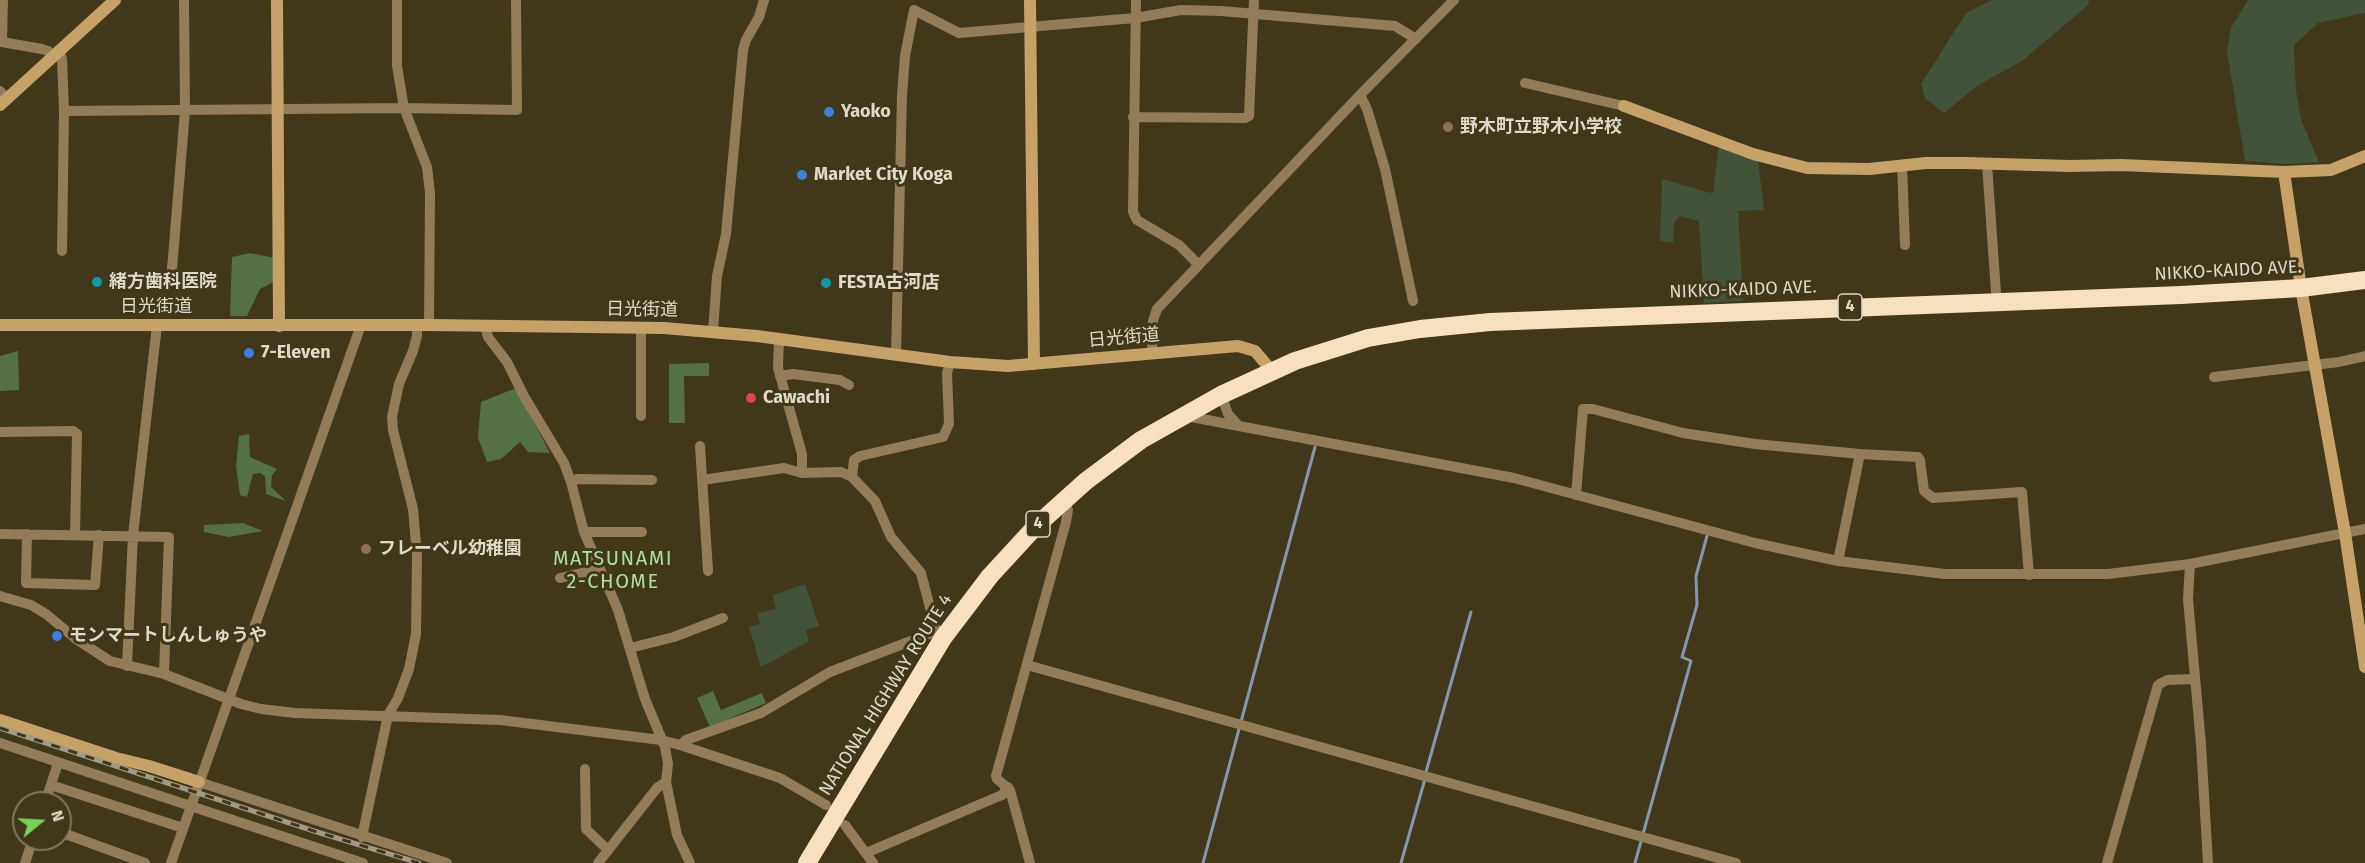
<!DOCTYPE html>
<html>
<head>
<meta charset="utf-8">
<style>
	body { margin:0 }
	#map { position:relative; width:2365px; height:863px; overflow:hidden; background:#41371b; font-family:"Fira Sans",sans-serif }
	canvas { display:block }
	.north { position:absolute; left:12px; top:791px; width:60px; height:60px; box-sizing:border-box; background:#41371b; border:2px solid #807861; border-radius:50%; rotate:72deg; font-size:16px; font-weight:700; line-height:24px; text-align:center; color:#dfd9c9 }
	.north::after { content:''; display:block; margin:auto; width:21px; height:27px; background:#76d25a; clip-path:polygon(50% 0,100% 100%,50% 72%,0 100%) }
</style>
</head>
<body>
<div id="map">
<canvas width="2365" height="863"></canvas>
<div class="north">N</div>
</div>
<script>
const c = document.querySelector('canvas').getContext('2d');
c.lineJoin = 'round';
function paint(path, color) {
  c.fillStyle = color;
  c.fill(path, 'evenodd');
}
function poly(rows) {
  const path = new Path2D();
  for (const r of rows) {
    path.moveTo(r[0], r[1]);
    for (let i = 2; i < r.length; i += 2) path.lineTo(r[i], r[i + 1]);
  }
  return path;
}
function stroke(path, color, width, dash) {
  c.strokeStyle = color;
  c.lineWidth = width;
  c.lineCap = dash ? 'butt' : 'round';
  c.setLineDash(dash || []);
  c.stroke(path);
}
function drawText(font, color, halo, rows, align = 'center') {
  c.font = font + ' "Fira Sans","Noto Sans JP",sans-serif';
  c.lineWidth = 6;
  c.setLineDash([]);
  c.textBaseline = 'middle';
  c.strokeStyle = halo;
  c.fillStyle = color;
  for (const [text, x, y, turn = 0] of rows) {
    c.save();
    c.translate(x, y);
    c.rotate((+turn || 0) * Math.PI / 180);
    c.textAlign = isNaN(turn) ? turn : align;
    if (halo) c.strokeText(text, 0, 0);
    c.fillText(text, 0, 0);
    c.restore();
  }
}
paint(poly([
	[1992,0,2089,0,2088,5,2022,61,1977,86,1944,113,1925,98,1921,84,1966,13],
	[2248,0,2365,0,2365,13,2318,23,2294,45,2296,90,2301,120,2319,162,2286,164,2245,161,2227,51,2231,28],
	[1719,145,1758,160,1764,210,1738,211,1743,301,1704,303,1699,221,1680,216,1674,222,1673,243,1660,241,1662,179,1711,193,1713,192],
	[805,584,819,626,806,630,809,641,761,667,749,627,760,624,758,613,776,609,773,595]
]), '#43533b');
paint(poly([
	[250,253,275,258,273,282,260,289,247,316,230,316,232,257],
	[18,351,19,390,0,391,0,356],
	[709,363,709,376,684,376,685,423,669,423,669,364],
	[516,388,550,453,528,452,520,442,501,459,487,462,478,438,481,402],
	[249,434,250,457,277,469,272,475,271,487,286,501,266,494,265,477,261,473,253,474,247,497,240,495,236,466,239,436],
	[243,523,263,531,229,537,204,532,204,525],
	[713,691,721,710,762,693,766,703,710,727,697,698]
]), '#556f47');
stroke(poly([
	[1426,772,1471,612],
	[1203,863,1315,447],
	[1401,863,1425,779],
	[1635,863,1691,661,1682,657,1697,605,1696,576,1707,536]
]), '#8497ad', 3);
stroke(poly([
	[3,0,2,42,42,49,48,51,53,56],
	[397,0,397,66,404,108,517,110,516,0],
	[1136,0,1133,212,1137,220,1179,245,1198,264],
	[59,51,62,59,64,111,62,251],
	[1525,83,1624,106],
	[0,91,6,99],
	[1360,95,1367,109,1385,169,1413,301],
	[64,111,404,108,427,167,430,193,429,325],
	[1133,117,1245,118,1249,116,1254,0],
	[1987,164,1996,293],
	[1902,165,1905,245],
	[170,279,172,269,185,111,184,0],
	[485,325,488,337,507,362,524,396,564,463,571,482,584,532,618,610,645,699,665,747,668,764,666,782,677,835,690,863],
	[713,331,717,276,726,234,743,50,746,40,759,17,764,0],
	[779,339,778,368,802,454,802,473],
	[896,354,902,95,905,56,914,10,959,33,1135,18,1181,10,1221,11,1395,26,1416,39],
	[1152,354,1153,321,1157,309,1360,95,1454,0],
	[780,376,793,374,840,380,849,385],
	[2214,377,2339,362,2365,356],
	[1221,395,1228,414,1238,425],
	[641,416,641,328],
	[1186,416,1514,478,1755,543,1838,561,1945,574,2108,574,2190,564,2365,529],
	[0,432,73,431,77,434,75,535],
	[700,446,708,571],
	[852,477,854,460,860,456,943,437,949,424,947,373,950,362],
	[702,480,784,468,802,473,841,472,852,477,875,501,891,537,921,573,935,627,943,638],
	[571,482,577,479,652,480],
	[1576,495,1583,409,1593,409,1683,433,1755,444,1860,454,1918,457,1920,460,1924,491,1933,498,2022,492,2029,575],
	[584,532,642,532],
	[0,534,169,537,164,674],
	[27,534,26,583,95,585,99,535],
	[1838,561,1860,454],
	[2190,564,2188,599,2201,744,2208,863],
	[560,578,599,569],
	[0,596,31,605,46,614,76,639,110,661,164,674,241,704,261,709,295,713,500,720,661,740,680,745,780,778,826,805],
	[630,648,674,637,723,618],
	[1027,665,1736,863],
	[127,666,133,535,157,325],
	[0,743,363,863],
	[680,745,686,740,761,713,830,672,929,634,938,633],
	[585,769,586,829,608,850],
	[199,782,447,863],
	[51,785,183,828],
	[45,803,58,763],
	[845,825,873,863],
	[60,832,145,863],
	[362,837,388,715,398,698,409,669,416,634,417,556,413,509,393,430,392,417,399,384,413,351,417,336,417,325],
	[866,853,990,800,1002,795,1008,787],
	[25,863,33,839],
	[171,863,361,325],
	[598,863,657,788,666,782],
	[1030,863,1010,790,997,779,996,776,1066,522,1068,510,1063,499],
	[2107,863,2158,685,2167,680,2194,679]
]), '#937c58', 10);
stroke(poly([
	[277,0,279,326],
	[1030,0,1034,364],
	[0,105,115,0],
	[1624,106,1753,154,1807,168,1869,169,1926,163,1965,163,2070,166,2121,165,2284,172,2331,170,2365,156],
	[2284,172,2301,288,2345,533,2365,667],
	[0,325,429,325,664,328,757,336,950,362,1008,366,1238,346,1255,351,1271,370],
	[0,720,116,758,149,766,199,782]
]), '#c6a268', 12);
stroke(poly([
	[807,863,943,638,990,576,1037,525,1086,481,1141,440,1221,395,1295,361,1368,338,1420,329,1490,322,2181,295,2301,288,2365,280]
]), '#f6e0be', 18);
const rail = poly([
	[0,728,317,832,419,863]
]);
stroke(rail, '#a19a85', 5);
stroke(rail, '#41371b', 3, [9]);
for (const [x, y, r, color] of [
	[829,112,6,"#3f7fe0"],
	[1448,127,6,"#8d6e63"],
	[802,175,6,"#3f7fe0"],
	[97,282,6,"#0f9aa8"],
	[826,283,6,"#0f9aa8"],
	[249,353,6,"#3f7fe0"],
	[751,398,6,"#e0444e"],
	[366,549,6,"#8d6e63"],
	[57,636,6,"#3f7fe0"]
]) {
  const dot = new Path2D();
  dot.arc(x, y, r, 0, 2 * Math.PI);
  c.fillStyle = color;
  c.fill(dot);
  stroke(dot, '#41371b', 2);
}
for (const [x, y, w] of [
	[1850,307,24],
	[1038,524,24]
]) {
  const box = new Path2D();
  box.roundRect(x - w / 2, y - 13, w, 26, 4.5);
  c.fillStyle = '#41371b';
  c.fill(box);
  stroke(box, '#dfd9c9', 1.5);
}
drawText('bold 16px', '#dfd9c9', null, [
	["4",1850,307],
	["4",1038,524]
]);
drawText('bold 18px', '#dfd9c9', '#41371b', [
	["Yaoko",841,112],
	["野木町立野木小学校",1460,127],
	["Market City Koga",814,175],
	["緒方歯科医院",109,282],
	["FESTA古河店",838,283],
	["7-Eleven",261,353],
	["Cawachi",763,398],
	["フレーベル幼稚園",378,549],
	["モンマートしんしゅうや",69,636]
], 'left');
drawText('18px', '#dfd9c9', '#41371b', [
	["NIKKO-KAIDO AVE.",2228,271,-3],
	["NIKKO-KAIDO AVE.",1743,290,-2],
	["日光街道",156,307],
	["日光街道",642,310,1],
	["日光街道",1124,338,-5],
	["NATIONAL HIGHWAY ROUTE 4",886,695,-58]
]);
c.letterSpacing = '1.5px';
drawText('20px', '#acde9f', '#41371b', [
	["MATSUNAMI",613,559],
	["2-CHOME",613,582]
]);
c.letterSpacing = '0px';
</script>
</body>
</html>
